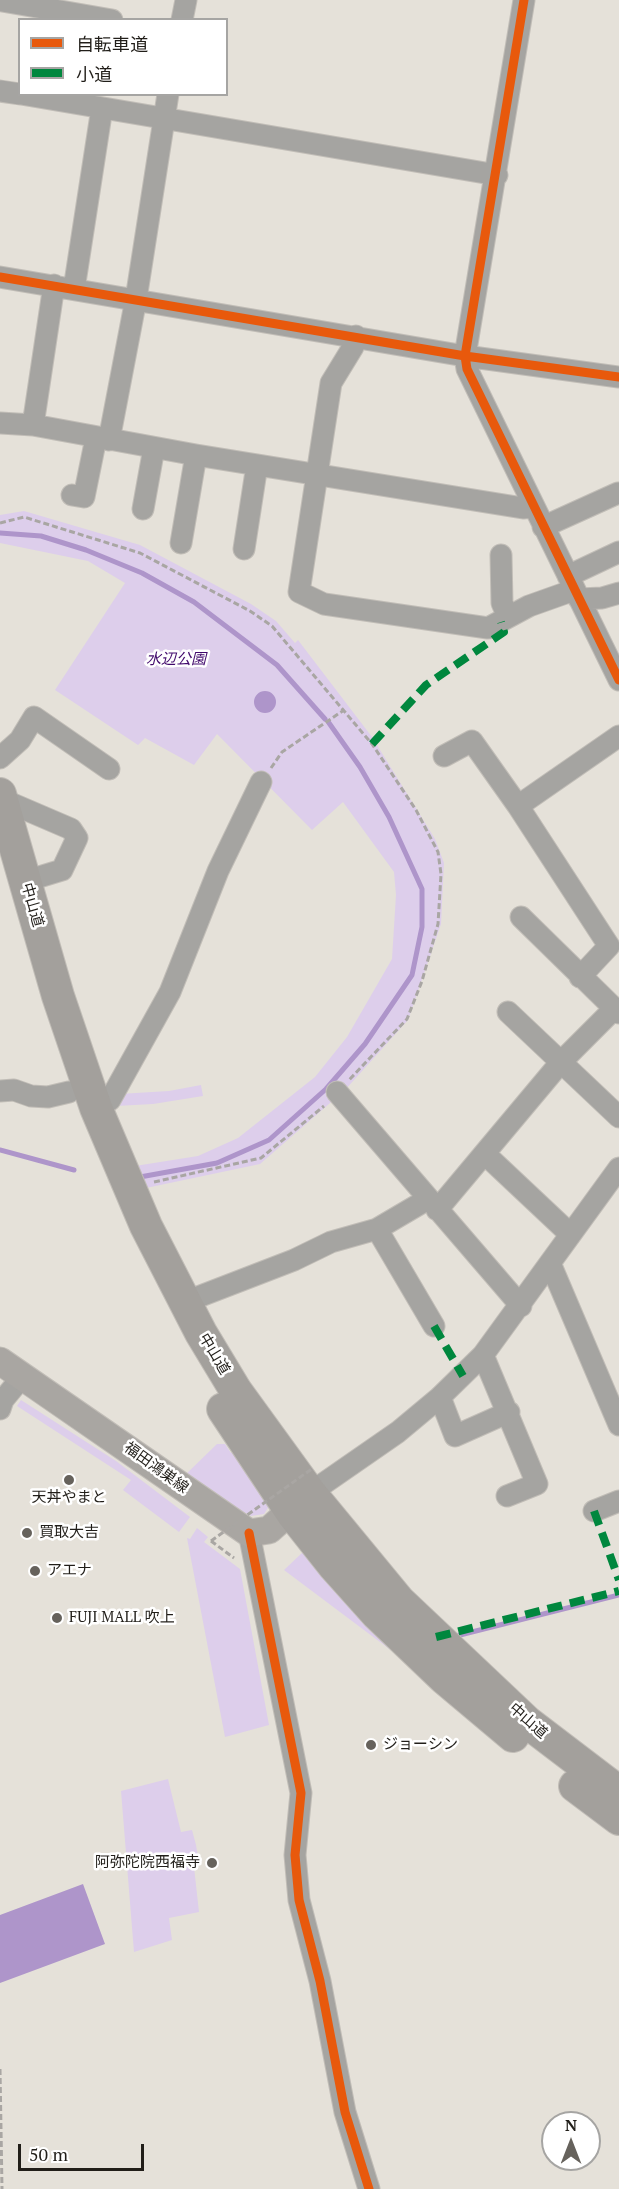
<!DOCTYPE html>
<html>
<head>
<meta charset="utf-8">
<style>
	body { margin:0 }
	#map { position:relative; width:619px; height:2189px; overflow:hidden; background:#e5e1d9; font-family:"PT Serif","Noto Sans JP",serif }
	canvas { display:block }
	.legend { position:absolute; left:18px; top:18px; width:210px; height:78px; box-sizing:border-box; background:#fff; border:2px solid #a6a5a3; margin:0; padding:8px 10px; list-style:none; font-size:18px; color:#211e19 }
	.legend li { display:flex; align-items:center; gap:12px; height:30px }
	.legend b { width:30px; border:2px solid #a6a5a3 }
	.north { position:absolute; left:541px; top:2111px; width:60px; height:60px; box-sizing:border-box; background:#fff; border:2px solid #a6a5a3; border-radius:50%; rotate:0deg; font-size:16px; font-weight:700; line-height:24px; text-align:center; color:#211e19 }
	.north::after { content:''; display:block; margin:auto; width:21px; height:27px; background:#66625c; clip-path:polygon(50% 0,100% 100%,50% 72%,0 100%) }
	.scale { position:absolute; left:18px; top:2144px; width:126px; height:27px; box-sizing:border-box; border:3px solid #211e19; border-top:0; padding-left:8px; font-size:18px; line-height:21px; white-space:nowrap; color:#211e19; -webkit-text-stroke:4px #fff; paint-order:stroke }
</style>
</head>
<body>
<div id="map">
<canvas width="619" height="2189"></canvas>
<ul class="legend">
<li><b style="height:8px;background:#e8590c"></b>自転車道</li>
<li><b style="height:8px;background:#00873e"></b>小道</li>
</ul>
<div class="north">N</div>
<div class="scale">50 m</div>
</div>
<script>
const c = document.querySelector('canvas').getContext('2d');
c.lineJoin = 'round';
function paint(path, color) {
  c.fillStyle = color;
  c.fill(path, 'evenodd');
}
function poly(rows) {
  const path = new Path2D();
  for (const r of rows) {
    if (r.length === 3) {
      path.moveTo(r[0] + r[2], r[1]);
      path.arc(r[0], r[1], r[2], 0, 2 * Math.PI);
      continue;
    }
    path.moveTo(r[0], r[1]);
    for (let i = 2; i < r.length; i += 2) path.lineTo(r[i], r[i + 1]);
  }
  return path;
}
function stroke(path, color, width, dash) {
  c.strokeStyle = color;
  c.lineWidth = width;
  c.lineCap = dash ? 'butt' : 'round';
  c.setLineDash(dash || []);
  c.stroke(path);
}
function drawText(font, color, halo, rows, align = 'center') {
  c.font = font + ' "PT Serif","Noto Sans JP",serif';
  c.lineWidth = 5;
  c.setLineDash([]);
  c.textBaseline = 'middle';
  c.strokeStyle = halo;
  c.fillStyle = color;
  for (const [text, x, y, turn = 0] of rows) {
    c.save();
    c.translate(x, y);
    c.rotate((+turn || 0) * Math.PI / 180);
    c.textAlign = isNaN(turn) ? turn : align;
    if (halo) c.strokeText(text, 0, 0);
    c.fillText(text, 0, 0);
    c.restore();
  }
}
paint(poly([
	[24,511,140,545,251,604,276,621,295,643,298,640,372,737,435,839,444,863,441,924,408,1020,345,1090,260,1164,146,1188,135,1166,198,1156,238,1138,315,1077,347,1037,392,959,396,895,394,872,343,802,312,830,217,734,194,765,145,738,138,745,55,690,125,583,88,561,0,543,0,515],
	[201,1085,203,1096,153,1104,116,1106,119,1094,169,1091],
	[21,1400,116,1461,190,1517,179,1532,123,1490,131,1480,17,1406],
	[217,1444,225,1444,231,1453,237,1449,271,1503,264,1514,251,1516,182,1478],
	[197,1528,208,1537,204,1542,240,1569,269,1725,225,1737,187,1538,190,1539],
	[303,1552,432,1681,284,1570],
	[168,1779,181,1832,192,1830,196,1845,198,1857,193,1858,199,1912,169,1918,172,1940,134,1952,121,1791]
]), '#ddceeb');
paint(poly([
	[265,702,11],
	[83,1884,105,1944,0,1983,0,1915]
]), '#ae95ca');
stroke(poly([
	[0,533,41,536,86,550,142,573,194,602,277,665,325,719],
	[0,1150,74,1170],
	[140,1177,217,1163,269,1140,326,1089,365,1044,412,975,422,927,422,889,389,817,360,767,329,723],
	[456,1636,619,1595]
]), '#ae95ca', 5);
const minor = poly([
	[524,0,465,356,467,369,619,680],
	[2,1,112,20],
	[182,20,186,0],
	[0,91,20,94],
	[21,94,497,175],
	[0,277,465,356,619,377],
	[74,289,102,108],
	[356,336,353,347,331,383,299,592,324,604,488,628,529,606,574,590],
	[0,423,33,425,196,455,523,508,533,507],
	[33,425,54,285],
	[109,440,136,299,168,94],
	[72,495,84,497,96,438],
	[143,509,154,448],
	[543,527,618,493],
	[181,543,196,455],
	[244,549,257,465],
	[501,555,502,603,508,617],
	[568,576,619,552],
	[579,599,602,598,619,593],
	[444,756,472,741,518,806],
	[0,758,20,740,34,717,109,769],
	[1,799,71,829,77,838,62,870,26,881],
	[521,917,619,1013],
	[580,977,609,946,518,806,619,736],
	[508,1012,619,1117],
	[0,1091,14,1090,31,1096,48,1097,69,1092],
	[337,1092,521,1306],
	[96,1108,110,1100,170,992,218,871,261,782],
	[486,1155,570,1234],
	[437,1210,561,1062,614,1009],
	[377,1229,434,1326],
	[550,1263,619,1425],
	[185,1302,294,1260,331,1242,377,1229,428,1199],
	[483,1355,537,1484,507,1496],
	[440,1397,455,1436,509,1412],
	[0,1409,3,1400,22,1377],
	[310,1493,398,1432,440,1397,483,1355,619,1168],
	[594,1511,619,1501],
	[249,1533,301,1793,295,1855,299,1900,320,1981,345,2112,369,2189]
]);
const major = poly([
	[0,1361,249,1533,269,1530,305,1498]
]);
const highway = poly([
	[0,794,58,996,96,1108,146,1226,201,1333,236,1391,310,1493,399,1601,527,1722,619,1792],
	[223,1409,292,1513,334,1566,377,1614,444,1678,513,1736],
	[575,1786,619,1819]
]);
stroke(minor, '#c1bdb7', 23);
stroke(major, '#c1bdb7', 29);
stroke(highway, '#c1bdb7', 34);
stroke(poly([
	[0,523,24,517,140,553,250,611,272,626,372,744,416,810,438,852,441,874,438,924,422,981,407,1019,349,1080],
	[271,768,282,752,344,710],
	[154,1182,261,1158,324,1106],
	[211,1541,234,1558],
	[0,2069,2,2189]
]), '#a9a6a3', 3, [6, 3]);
stroke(minor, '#a5a4a1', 21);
stroke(major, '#a9a6a2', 27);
stroke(highway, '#a3a09c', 32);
stroke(poly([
	[211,1541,313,1468]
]), '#a9a6a3', 3, [6, 3]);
stroke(poly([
	[372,744,426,685,504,632,501,622],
	[434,1326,463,1376],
	[594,1511,619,1580],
	[436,1637,619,1591]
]), '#00873e', 8, [15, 8]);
stroke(poly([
	[524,0,465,356,467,369,619,680],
	[0,277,465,356,619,377],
	[249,1533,301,1793,295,1855,299,1900,320,1981,345,2112,369,2189]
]), '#e8590c', 9);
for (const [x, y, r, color] of [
	[69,1480,6,"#66625c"],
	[27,1533,6,"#66625c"],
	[35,1571,6,"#66625c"],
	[57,1618,6,"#66625c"],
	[371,1745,6,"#66625c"],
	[212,1863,6,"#66625c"]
]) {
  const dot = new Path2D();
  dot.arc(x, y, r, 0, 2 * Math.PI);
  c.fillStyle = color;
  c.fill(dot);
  stroke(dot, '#fff', 2);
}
drawText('italic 15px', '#41096c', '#fff', [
	["水辺公園",176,660]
]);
drawText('15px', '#211e19', '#fff', [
	["中山道",32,905,74],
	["中山道",214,1354,59],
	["福田鴻巣線",156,1468,36],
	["中山道",528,1721,41]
]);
drawText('15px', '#211e19', '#fff', [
	["天丼やまと",69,1498,"center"],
	["買取大吉",39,1533],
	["アエナ",47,1571],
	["FUJI MALL 吹上",69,1618],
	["ジョーシン",383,1745],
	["阿弥陀院西福寺",200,1863,"right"]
], 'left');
</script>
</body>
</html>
